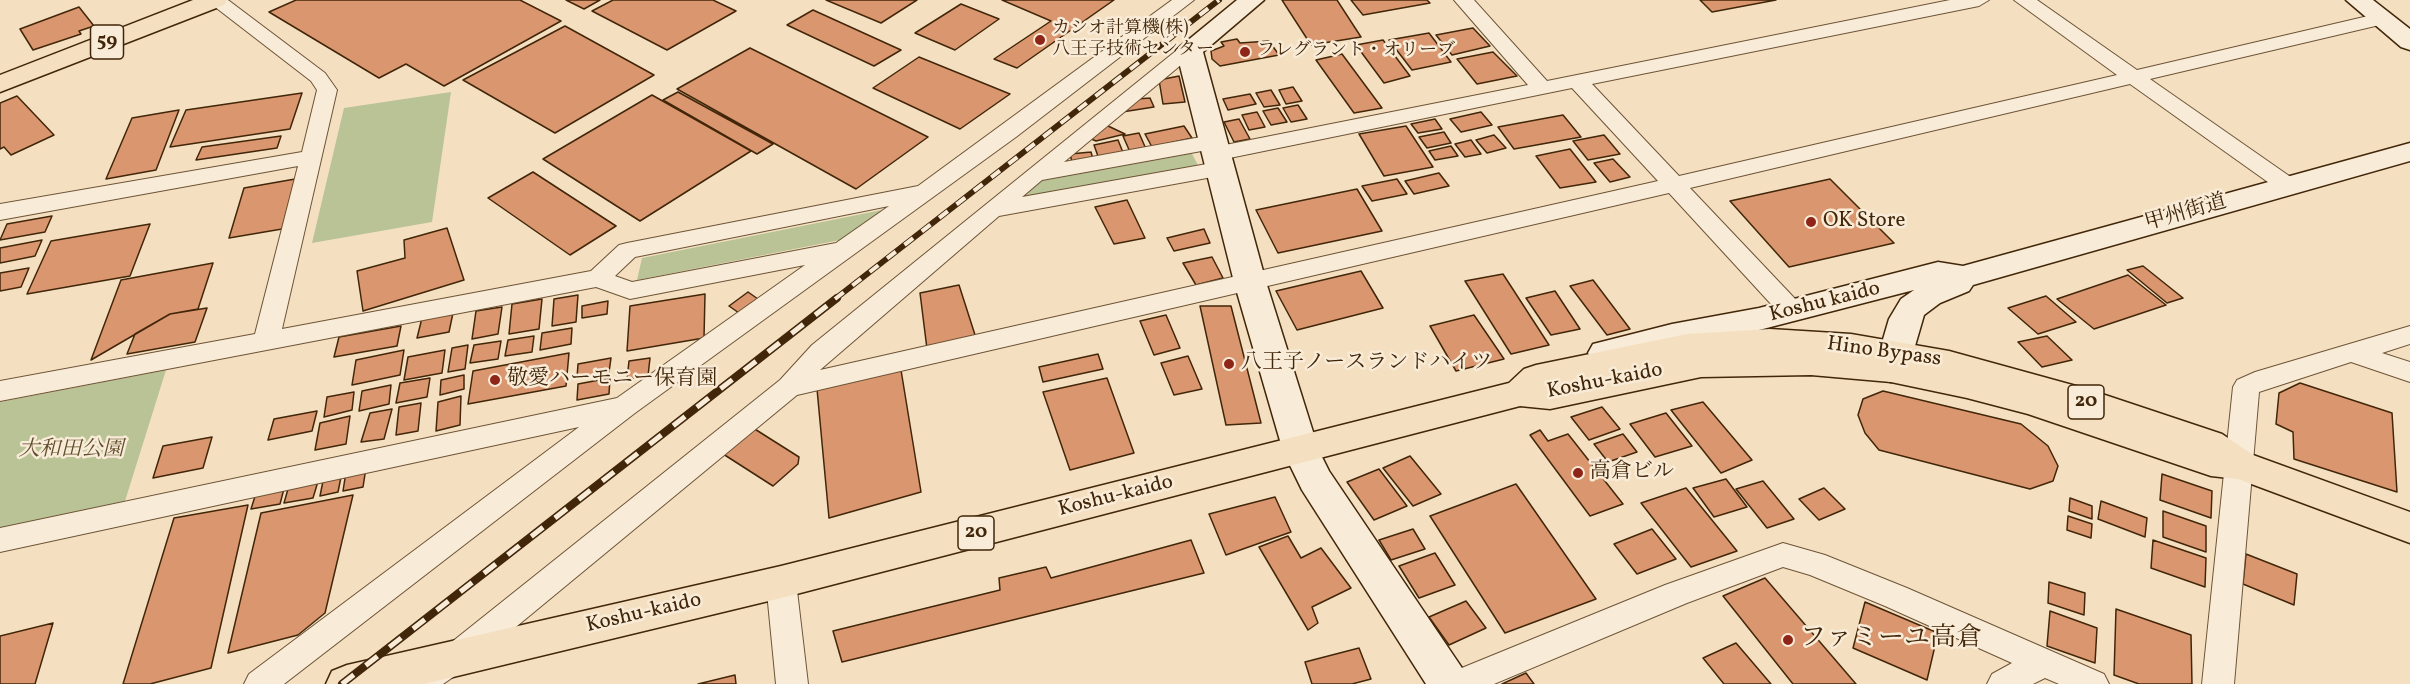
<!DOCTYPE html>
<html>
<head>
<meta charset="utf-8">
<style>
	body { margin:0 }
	canvas { display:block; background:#f4e0c1 }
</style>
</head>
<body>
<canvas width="2410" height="684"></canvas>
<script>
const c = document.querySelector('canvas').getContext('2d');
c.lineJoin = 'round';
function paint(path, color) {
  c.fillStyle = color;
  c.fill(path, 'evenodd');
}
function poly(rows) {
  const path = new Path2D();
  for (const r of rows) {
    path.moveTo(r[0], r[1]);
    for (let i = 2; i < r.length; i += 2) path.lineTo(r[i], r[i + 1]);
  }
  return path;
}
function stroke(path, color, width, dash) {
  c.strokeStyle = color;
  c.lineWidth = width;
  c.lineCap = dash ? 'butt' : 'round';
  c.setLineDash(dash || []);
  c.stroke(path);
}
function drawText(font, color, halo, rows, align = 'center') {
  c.font = font + ' Vollkorn,"Noto Serif JP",serif';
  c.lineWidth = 5;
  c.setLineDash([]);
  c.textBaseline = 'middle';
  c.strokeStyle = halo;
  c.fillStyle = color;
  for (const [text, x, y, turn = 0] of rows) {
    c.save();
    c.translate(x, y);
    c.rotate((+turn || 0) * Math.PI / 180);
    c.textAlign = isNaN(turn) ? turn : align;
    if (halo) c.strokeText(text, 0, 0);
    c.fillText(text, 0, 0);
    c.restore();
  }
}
paint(poly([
	[451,92,432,222,312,243,344,108],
	[1190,150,1200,169,1012,203,1044,176],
	[887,209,845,239,637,280,642,258],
	[166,370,125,501,0,528,0,402]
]), '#b9c395');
const building = poly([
	[296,0,520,0,561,21,444,86,406,64,379,78,269,12,296,0],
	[566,0,600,0,584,9,566,0],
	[613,0,713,0,736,11,667,50,592,11,613,0],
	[826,0,917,0,881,23,826,0],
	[1002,0,1114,0,1017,68,994,59,1051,21,1002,0],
	[1282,0,1337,0,1361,37,1311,45,1282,0],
	[1351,0,1427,0,1430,3,1363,15,1351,0],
	[1700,0,1776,0,1712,12,1700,0],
	[961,4,999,19,955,50,915,33,961,4],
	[79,7,94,26,79,31,81,34,33,50,20,29,79,7],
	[813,10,901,50,874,66,787,25,813,10],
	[565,26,654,75,555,133,463,80,565,26],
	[1473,28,1490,46,1452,55,1436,35,1473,28],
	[1429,33,1451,62,1412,70,1389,40,1429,33],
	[1237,39,1240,43,1269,41,1279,55,1220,66,1212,59,1211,51,1224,46,1221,42,1237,39],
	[1383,40,1410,76,1384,83,1356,45,1383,40],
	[750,48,928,137,856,189,677,89,750,48],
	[1493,52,1517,76,1477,84,1457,59,1493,52],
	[1342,54,1382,108,1354,113,1316,60,1342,54],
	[919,57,1010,94,960,129,873,88,919,57],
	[1179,76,1185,102,1163,104,1159,80,1179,76],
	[1293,87,1302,101,1286,104,1279,90,1293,87],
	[1271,90,1280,105,1264,107,1256,93,1271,90],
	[678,92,773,144,757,154,663,100,678,92],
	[302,93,290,129,170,147,186,110,302,93],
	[1250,94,1256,104,1228,110,1223,99,1250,94],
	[652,95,751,151,640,221,543,159,652,95],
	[17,96,54,135,11,155,4,147,0,149,0,103,17,96],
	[1150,98,1154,107,1122,112,1137,99,1150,98],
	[1298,105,1307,119,1291,122,1283,108,1298,105],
	[1278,108,1287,122,1271,125,1263,111,1278,108],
	[179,110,156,170,106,179,132,118,179,110],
	[1257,112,1265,127,1249,130,1242,115,1257,112],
	[1481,112,1492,125,1461,132,1450,119,1481,112],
	[1563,115,1581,137,1514,149,1498,127,1563,115],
	[1239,119,1250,139,1234,142,1224,122,1239,119],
	[1435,119,1442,129,1418,133,1411,124,1435,119],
	[1106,125,1125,134,1096,141,1089,138,1106,125],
	[1184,126,1192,138,1152,147,1145,134,1184,126],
	[1406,126,1433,167,1384,176,1359,134,1406,126],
	[1444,132,1451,143,1427,148,1419,137,1444,132],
	[1139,133,1146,149,1130,152,1123,136,1139,133],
	[1494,135,1506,148,1487,153,1476,140,1494,135],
	[1604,135,1620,154,1588,160,1573,141,1604,135],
	[281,136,277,148,196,160,202,147,281,136],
	[1118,140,1124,155,1099,159,1094,145,1118,140],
	[1471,140,1481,154,1465,157,1455,144,1471,140],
	[1451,146,1458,156,1435,160,1429,151,1451,146],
	[1570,149,1596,182,1560,188,1536,156,1570,149],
	[1091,152,1093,159,1072,162,1070,154,1091,152],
	[1613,159,1630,177,1610,182,1594,163,1613,159],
	[533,172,616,226,570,255,488,198,533,172],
	[1439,173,1449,186,1414,194,1405,181,1439,173],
	[295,179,282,229,229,238,244,188,295,179],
	[1397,179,1407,194,1372,201,1362,186,1397,179],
	[1830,179,1894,243,1789,267,1730,201,1830,179],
	[1357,189,1382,231,1278,253,1256,210,1357,189],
	[1127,200,1145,238,1114,244,1095,207,1127,200],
	[52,216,45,232,0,240,7,224,52,216],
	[150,224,130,276,27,294,51,241,150,224],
	[447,228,464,280,363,311,357,271,405,258,404,240,447,228],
	[1204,229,1210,243,1174,251,1167,238,1204,229],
	[42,240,35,256,0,263,0,248,42,240],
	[1212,257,1223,278,1196,285,1183,263,1212,257],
	[213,263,198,309,170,314,91,360,121,280,213,263],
	[2143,266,2183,298,2167,303,2127,270,2143,266],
	[29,268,21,287,0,291,0,273,29,268],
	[1361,271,1383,308,1297,330,1276,291,1361,271],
	[1503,274,1549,345,1511,354,1465,281,1503,274],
	[2128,275,2166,305,2094,329,2057,299,2128,275],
	[1593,280,1630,329,1607,335,1570,286,1593,280],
	[959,285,976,338,927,349,920,293,959,285],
	[1555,291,1580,329,1551,335,1526,298,1555,291],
	[748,292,758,299,739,313,729,306,748,292],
	[705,294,704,338,627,351,630,306,705,294],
	[578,295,576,322,552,326,554,299,578,295],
	[2046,296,2076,322,2038,334,2008,308,2046,296],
	[542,299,539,329,509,334,512,304,542,299],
	[608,301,607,314,582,318,582,306,608,301],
	[1200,306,1231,306,1261,423,1226,425,1200,306],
	[502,307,498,334,472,339,476,311,502,307],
	[207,308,195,342,127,354,135,334,170,314,207,308],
	[453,313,449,332,417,338,422,318,453,313],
	[1166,315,1180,348,1154,355,1140,321,1166,315],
	[1474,315,1504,359,1456,371,1430,326,1474,315],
	[401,326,397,346,334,357,339,337,401,326],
	[572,328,571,344,540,350,542,333,572,328],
	[534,336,532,352,505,356,508,340,534,336],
	[2047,336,2072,360,2042,367,2018,342,2047,336],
	[501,341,498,359,470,363,474,345,501,341],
	[468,345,465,369,448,372,452,348,468,345],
	[404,350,400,375,352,385,356,360,404,350],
	[445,350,442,373,404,380,408,357,445,350],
	[569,353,566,386,468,404,473,371,569,353],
	[1098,354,1103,369,1043,382,1039,367,1098,354],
	[1188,356,1202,389,1174,395,1161,363,1188,356],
	[611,358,609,372,577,378,578,364,611,358],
	[650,358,648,376,627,379,629,361,650,358],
	[901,370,921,492,829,518,817,389,901,370],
	[464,375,464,389,440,395,441,380,464,375],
	[430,378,427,397,396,403,400,383,430,378],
	[610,378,609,394,577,400,578,384,610,378],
	[1107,378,1134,453,1070,470,1043,392,1107,378],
	[2300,383,2392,413,2397,492,2294,459,2293,432,2276,424,2279,393,2300,383],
	[391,385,389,404,359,411,362,391,391,385],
	[1883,391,2021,424,2048,446,2058,466,2053,481,2030,489,1879,450,1865,433,1858,415,1863,399,1883,391],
	[354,392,352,410,324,417,327,397,354,392],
	[461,396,460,425,436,431,438,402,461,396],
	[1703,402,1752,460,1721,473,1671,410,1703,402],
	[421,403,418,431,396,435,399,407,421,403],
	[1602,407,1620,429,1589,440,1571,417,1602,407],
	[392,409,384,439,361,442,370,413,392,409],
	[317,411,312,431,268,440,274,419,317,411],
	[1666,413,1692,446,1655,457,1630,424,1666,413],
	[350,416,346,444,315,450,320,423,350,416],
	[750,426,799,457,798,464,773,486,720,452,750,426],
	[1540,430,1548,441,1568,434,1623,504,1590,516,1530,435,1540,430],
	[1623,434,1637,452,1608,462,1594,444,1623,434],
	[212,437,203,468,153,478,163,446,212,437],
	[1410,456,1441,494,1413,506,1383,468,1410,456],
	[366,468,363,487,343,491,346,472,366,468],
	[1379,469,1407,506,1374,520,1347,482,1379,469],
	[342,472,338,492,320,496,324,476,342,472],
	[2162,474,2212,491,2211,518,2160,500,2162,474],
	[319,478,313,498,284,503,290,482,319,478],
	[1726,479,1747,507,1714,517,1693,488,1726,479],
	[1763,481,1794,519,1767,528,1736,489,1763,481],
	[1516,484,1596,599,1505,633,1430,516,1516,484],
	[285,485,280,504,251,509,257,490,285,485],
	[1686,488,1737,551,1691,567,1641,503,1686,488],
	[1824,488,1845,509,1819,520,1799,499,1824,488],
	[353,495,325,613,298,635,228,653,261,513,353,495],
	[1275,497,1291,532,1226,555,1209,514,1275,497],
	[2070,498,2092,506,2092,519,2069,511,2070,498],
	[2101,501,2147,518,2145,537,2098,519,2101,501],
	[248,505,211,668,150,684,123,684,174,518,248,505],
	[2163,511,2206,526,2206,552,2163,537,2163,511],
	[2068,516,2092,524,2091,538,2067,530,2068,516],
	[1413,529,1425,549,1391,560,1379,540,1413,529],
	[1652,529,1676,559,1637,574,1614,544,1652,529],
	[1288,536,1301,558,1321,548,1351,588,1312,607,1318,623,1308,630,1259,547,1288,536],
	[1191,540,1204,573,842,662,833,631,1000,590,999,578,1046,567,1051,578,1191,540],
	[2153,540,2206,558,2205,587,2151,568,2153,540],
	[1435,553,1455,585,1419,598,1399,566,1435,553],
	[2246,554,2297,574,2294,605,2243,584,2246,554],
	[1765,578,1856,684,1793,684,1723,596,1765,578],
	[2049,582,2085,593,2084,615,2048,603,2049,582],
	[1466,601,1486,628,1449,645,1429,617,1466,601],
	[1865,602,1938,633,1927,680,1853,648,1865,602],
	[2116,609,2191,635,2192,684,2139,684,2114,675,2116,609],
	[2050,611,2097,628,2095,663,2047,646,2050,611],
	[53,623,35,684,0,684,0,636,53,623],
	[1736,643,1771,684,1724,684,1703,658,1736,643],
	[1359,648,1371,679,1352,684,1312,684,1305,662,1359,648],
	[1526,673,1534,684,1502,684,1526,673],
	[735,675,736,684,698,684,735,675]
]);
paint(building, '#da976f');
stroke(building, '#422609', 1.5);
const street = poly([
	[206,0,228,0,325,73,337,90,282,329,591,271,619,245,627,243,918,186,1172,0,1194,0,1016,137,635,413,284,684,244,684,249,674,579,427,0,552,0,528,617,398,805,265,630,299,596,287,0,401,0,381,255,334,298,166,0,220,0,204,302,152,317,90,311,81,206,0],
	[889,206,836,243,632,282,615,276,635,257,889,206],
	[1454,0,1474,0,1547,81,1950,0,1989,0,1979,6,1592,84,1679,176,2117,75,2014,0,2037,0,2137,70,2381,13,2391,19,2388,23,2150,79,2295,180,2298,185,2295,190,2287,192,2279,190,2130,84,1690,188,1800,304,1803,310,1800,316,1791,319,1782,316,1669,193,797,395,465,669,443,684,401,684,406,674,443,649,780,380,812,345,1182,46,1189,44,1196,46,1199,50,1064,162,1212,135,1220,137,1223,142,1220,146,1528,85,1454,0],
	[1572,88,1658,181,820,370,999,216,1218,176,1226,174,1229,169,1226,164,1218,162,1022,197,1042,180,1207,150,1204,154,1207,159,1215,161,1572,88],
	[2410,326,2410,344,2382,353,2410,362,2410,382,2351,362,2259,392,2234,684,2202,684,2233,387,2237,380,2255,372,2410,326],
	[1783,543,1825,555,1907,588,2104,674,2109,684,2059,684,2045,678,2033,684,1987,684,1992,674,2012,663,1885,606,1810,575,1783,567,1687,603,1494,684,1442,684,1447,674,1665,585,1783,543],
	[781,569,792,573,796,582,808,684,776,684,766,582,770,573,781,569]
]);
const secondary = poly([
	[1237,0,1264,0,1203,52,1266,282,1319,451,1329,471,1464,671,1470,684,1426,684,1302,490,1283,451,1234,282,1176,50,1237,0],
	[2346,0,2373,0,2410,29,2410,50,2401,47,2346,0],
	[2410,143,2410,161,1973,285,1969,291,1940,303,1924,315,1908,370,1903,379,1891,382,1879,379,1874,370,1889,319,1901,299,1914,290,1759,330,1672,348,1605,365,1593,362,1588,353,1593,344,1605,341,1672,324,1759,308,1938,262,1963,266,2410,143]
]);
const primary = poly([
	[193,0,227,0,224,5,0,92,0,75,193,0]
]);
const highway = poly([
	[1770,329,1851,334,1949,351,2087,389,2222,434,2253,455,2410,512,2410,543,2238,479,2211,476,2028,414,1967,398,1891,382,1811,375,1701,377,1550,409,1520,406,781,598,424,684,326,684,332,671,347,665,781,566,1509,383,1524,369,1536,365,1687,334,1770,329]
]);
stroke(street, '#6e5437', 2);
stroke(secondary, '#422609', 3);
stroke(primary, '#422609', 3);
stroke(highway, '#422609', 3);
paint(street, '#f8ebd7');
paint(secondary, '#f8ebd7');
paint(primary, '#f4e0c1');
paint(highway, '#f4e0c1');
const railFar1 = poly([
	[835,299,1219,0]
]);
const rail = poly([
	[342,684,837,298]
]);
stroke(railFar1, '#422609', 6);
stroke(rail, '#422609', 8);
stroke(railFar1, '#f8ebd7', 4, [11]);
stroke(rail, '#f8ebd7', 5, [15]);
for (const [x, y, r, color] of [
	[1040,40,6,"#8f2418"],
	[1245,52,6,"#8f2418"],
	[1811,222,6,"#8f2418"],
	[1229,364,6,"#8f2418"],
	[495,380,6,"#8f2418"],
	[1578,473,6,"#8f2418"],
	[1788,640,6,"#8f2418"]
]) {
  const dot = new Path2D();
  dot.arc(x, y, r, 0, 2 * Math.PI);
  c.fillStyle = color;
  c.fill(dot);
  stroke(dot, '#f8ebd7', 2);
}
drawText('18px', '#422609', '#f8ebd7', [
	["カシオ計算機(株)",1052,30],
	["八王子技術センター",1052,51],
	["フレグラント・オリーブ",1257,52]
], 'left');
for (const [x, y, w] of [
	[107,42,33],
	[2086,402,36],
	[976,533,36]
]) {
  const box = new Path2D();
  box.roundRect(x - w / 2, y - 17, w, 34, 4.5);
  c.fillStyle = '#f8ebd7';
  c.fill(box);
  stroke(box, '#422609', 1.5);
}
drawText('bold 20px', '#422609', null, [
	["59",107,42],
	["20",2086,402],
	["20",976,533]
]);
drawText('21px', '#422609', '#f8ebd7', [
	["甲州街道",2186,214,-16],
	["Koshu kaido",1825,303,-14],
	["Hino Bypass",1884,353,8],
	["Koshu-kaido",1605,382,-11],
	["Koshu-kaido",1116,497,-14],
	["Koshu-kaido",644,614,-13]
]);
drawText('21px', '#422609', '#f8ebd7', [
	["OK Store",1823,222],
	["八王子ノースランドハイツ",1241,364],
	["敬愛ハーモニー保育園",507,380],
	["高倉ビル",1590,473]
], 'left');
drawText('italic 21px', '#604d2c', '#f8ebd7', [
	["大和田公園",71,451]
]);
drawText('26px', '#422609', '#f8ebd7', [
	["ファミーユ高倉",1800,640]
], 'left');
</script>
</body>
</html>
